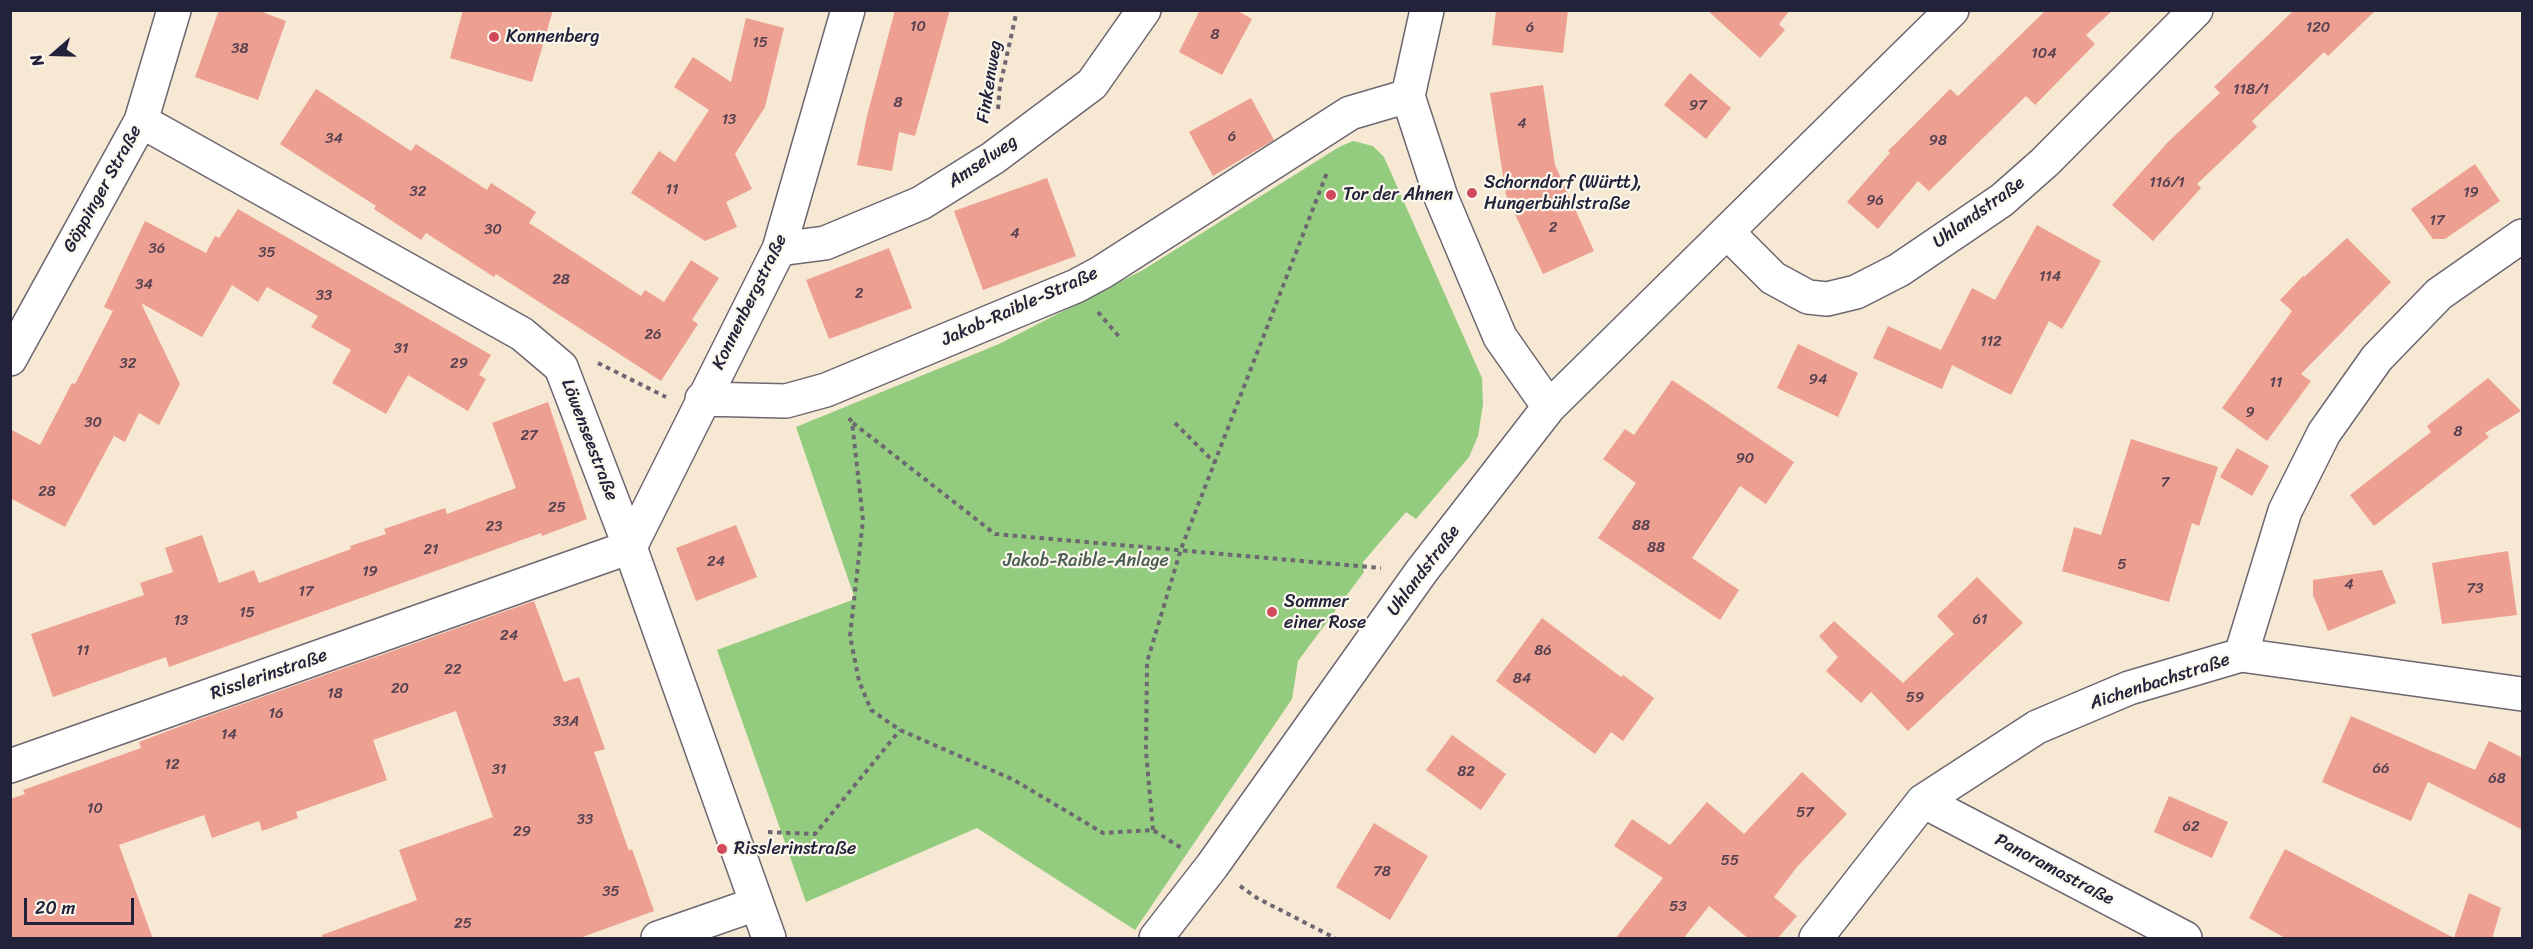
<!DOCTYPE html>
<html>
<head>
<meta charset="utf-8">
<style>
	body { margin:0 }
	#map { position:relative; width:2533px; height:949px; overflow:hidden; background:#f6e8d2; font-family:Sriracha,sans-serif }
	canvas { display:block }
	.frame { position:absolute; inset:0; border:12px solid #22223b; pointer-events:none }
	.north { position:absolute; left:24px; top:24px; width:60px; height:60px; -webkit-text-stroke:4px #fbf7ec; paint-order:stroke; rotate:250deg; font-size:16px; font-weight:700; line-height:24px; text-align:center; color:#22223b }
	.north::after { content:''; display:block; margin:auto; width:21px; height:27px; background:#22223b; clip-path:polygon(50% 0,100% 100%,50% 72%,0 100%) }
	.scale { position:absolute; left:24px; top:898px; width:110px; height:27px; box-sizing:border-box; border:3px solid #22223b; border-top:0; padding-left:8px; font-size:18px; line-height:21px; white-space:nowrap; color:#22223b; -webkit-text-stroke:4px #fbf7ec; paint-order:stroke }
</style>
</head>
<body>
<div id="map">
<canvas width="2533" height="949"></canvas>
<div class="frame"></div>
<div class="north">N</div>
<div class="scale">20 m</div>
</div>
<script>
const c = document.querySelector('canvas').getContext('2d');
c.lineJoin = 'round';
function paint(path, color) {
  c.fillStyle = color;
  c.fill(path, 'evenodd');
}
function poly(rows) {
  const path = new Path2D();
  for (const r of rows) {
    path.moveTo(r[0], r[1]);
    for (let i = 2; i < r.length; i += 2) path.lineTo(r[i], r[i + 1]);
  }
  return path;
}
function stroke(path, color, width, dash) {
  c.strokeStyle = color;
  c.lineWidth = width;
  c.lineCap = dash ? 'butt' : 'round';
  c.setLineDash(dash || []);
  c.stroke(path);
}
function drawText(font, color, halo, rows, align = 'center') {
  c.font = font + ' Sriracha,sans-serif';
  c.lineWidth = 4.5;
  c.setLineDash([]);
  c.textBaseline = 'middle';
  c.strokeStyle = halo;
  c.fillStyle = color;
  for (const [text, x, y, turn = 0] of rows) {
    c.save();
    c.translate(x, y);
    c.rotate((+turn || 0) * Math.PI / 180);
    c.textAlign = isNaN(turn) ? turn : align;
    if (halo) c.strokeText(text, 0, 0);
    c.fillText(text, 0, 0);
    c.restore();
  }
}
paint(poly([
	[1353,141,1373,146,1384,157,1482,378,1483,404,1478,436,1469,457,1416,519,1406,512,1363,562,1364,572,1298,661,1292,699,1135,930,977,828,806,902,717,650,855,599,796,427,999,344,1143,270,1339,147]
]), '#93cc7f');
paint(poly([
	[219,10,257,10,286,21,258,100,195,77],
	[463,10,553,10,532,82,450,58],
	[895,10,950,10,915,136,899,132,892,171,857,165,867,116],
	[1200,10,1236,10,1252,19,1222,75,1179,52],
	[1496,10,1568,10,1563,53,1492,45],
	[1707,10,1790,10,1779,24,1785,30,1760,58],
	[2046,10,2113,10,2086,35,2095,44,2035,105,2026,96,1929,191,1918,181,1878,229,1847,202,1890,153,1888,151,1950,89,1958,96],
	[2294,10,2376,10,2328,56,2324,52,2252,121,2257,127,2197,184,2201,188,2153,241,2112,205,2168,142,2220,93,2214,87],
	[746,18,784,28,765,107,735,154,752,189,726,202,737,227,705,241,631,193,659,151,675,162,709,110,674,87,693,57,731,82],
	[1690,73,1731,108,1706,139,1664,105],
	[1543,85,1555,165,1594,251,1543,274,1506,195,1490,93],
	[316,89,411,151,416,144,487,190,491,183,536,212,529,223,641,296,645,290,664,302,691,260,719,278,692,320,698,324,661,381,496,274,494,277,426,233,421,240,374,209,376,206,280,144],
	[1251,98,1274,140,1213,176,1189,132],
	[2475,164,2500,201,2445,239,2433,239,2411,209],
	[1047,178,1076,256,983,290,954,211],
	[238,209,491,355,479,375,486,379,468,411,408,375,386,414,332,383,351,350,311,327,318,316,267,287,258,302,232,285,202,337,141,303,180,384,159,425,139,413,125,442,114,436,65,527,10,498,10,429,40,445,72,383,75,384,113,311,104,307,145,221,206,253,215,236,219,238],
	[2037,225,2101,261,2062,329,2049,321,2011,395,1952,365,1942,389,1873,358,1888,326,1941,350,1972,288,1995,300],
	[2347,238,2391,282,2301,374,2311,381,2267,441,2222,408,2292,311,2280,300,2303,276,2304,277],
	[889,248,912,308,829,339,806,280],
	[1798,344,1858,373,1838,417,1777,388],
	[2488,378,2521,411,2485,433,2489,437,2374,526,2350,495,2431,432,2427,426],
	[1672,380,1794,462,1766,504,1740,486,1692,558,1739,590,1720,620,1598,538,1636,483,1603,459,1625,429,1634,435],
	[548,402,587,519,542,536,541,533,169,667,166,657,53,697,31,634,144,595,140,583,173,572,165,548,202,535,219,583,254,570,259,583,351,549,350,546,386,534,384,529,445,508,447,514,516,488,492,423],
	[2131,439,2218,467,2199,526,2192,523,2169,602,2062,571,2074,527,2101,535],
	[2237,448,2269,466,2252,496,2220,477],
	[736,525,757,577,696,601,676,548],
	[2508,551,2517,615,2442,624,2432,563],
	[2382,570,2396,603,2328,631,2313,595,2313,580],
	[1977,577,2023,623,1908,731,1871,692,1861,703,1826,671,1838,657,1819,636,1834,621,1903,683,1954,634,1937,616],
	[534,601,564,682,579,677,605,749,594,752,629,851,632,849,654,911,577,939,322,939,322,935,417,900,399,850,493,817,456,711,373,740,387,780,296,812,298,818,262,831,259,821,212,838,204,815,119,845,153,939,10,939,10,799,25,794,23,790,141,748,139,742,197,720],
	[1542,618,1621,677,1623,675,1654,698,1623,741,1611,732,1595,754,1496,681],
	[2351,716,2475,770,2489,741,2523,758,2523,830,2428,782,2411,821,2322,782],
	[1452,735,1506,774,1481,810,1426,770],
	[1802,772,1847,814,1797,867,1774,897,1797,916,1777,939,1749,939,1709,906,1683,939,1615,939,1663,878,1614,846,1632,819,1670,845,1707,802,1744,834],
	[2169,796,2228,822,2212,858,2154,832],
	[1374,823,1428,856,1390,920,1336,887],
	[2285,849,2454,938,2469,893,2501,908,2492,939,2287,939,2249,918]
]), '#ed9f91');
const street = poly([
	[1427,10,1408,96,1441,197,1500,337,1549,407],
	[141,121,522,334,561,367,630,547,769,938],
	[1728,233,1773,278,1808,297,1827,299,1856,292,1899,270,2002,200,2045,162,2196,10],
	[779,249,825,243,921,203,993,158,1092,84,1144,10],
	[702,399,786,401,826,390,1076,286,1102,272,1350,113,1408,96],
	[630,547,779,249,848,10],
	[2241,655,2285,511,2324,433,2377,358,2439,294,2522,236],
	[10,766,630,547],
	[1923,801,2185,938],
	[658,938,756,904],
	[1156,938,1212,866,1421,572,1549,407,1952,10],
	[1816,938,1923,801,2037,727,2129,688,2241,655,2522,694]
]);
const secondary = poly([
	[10,359,141,121,174,10]
]);
stroke(street, '#6c6770', 36);
stroke(secondary, '#6c6770', 36);
stroke(poly([
	[998,109,1000,86,1017,10],
	[1098,312,1121,339],
	[598,363,666,397],
	[849,418,852,422,863,520,850,636,859,681,871,710,900,730,1014,780,1103,833,1153,830,1183,849],
	[853,423,995,534,1381,568],
	[1175,423,1215,463],
	[1153,830,1146,752,1147,662,1181,549,1328,170],
	[768,832,815,834,900,730],
	[1240,886,1257,898,1335,938]
]), '#6c6770', 4, [4.5, 4.5]);
stroke(street, '#fff', 33);
stroke(secondary, '#fff', 33);
for (const [x, y, r, color] of [
	[494,37,6,"#d1495b"],
	[1472,193,6,"#d1495b"],
	[1331,195,6,"#d1495b"],
	[1272,612,6,"#d1495b"],
	[722,849,6,"#d1495b"]
]) {
  const dot = new Path2D();
  dot.arc(x, y, r, 0, 2 * Math.PI);
  c.fillStyle = color;
  c.fill(dot);
  stroke(dot, '#fbf7ec', 2);
}
drawText('15px', '#554150', null, [
	["10",918,27],
	["6",1530,28],
	["120",2318,28],
	["8",1215,35],
	["15",760,43],
	["38",240,49],
	["104",2044,54],
	["118/1",2251,90],
	["8",898,103],
	["97",1698,106],
	["13",729,120],
	["4",1522,124],
	["6",1232,137],
	["34",334,139],
	["98",1938,141],
	["116/1",2167,183],
	["11",672,190],
	["32",418,192],
	["19",2471,193],
	["96",1875,201],
	["17",2437,221],
	["2",1553,228],
	["30",493,230],
	["4",1015,234],
	["36",157,249],
	["35",267,253],
	["114",2050,277],
	["28",561,280],
	["34",144,285],
	["2",859,294],
	["33",324,296],
	["26",653,335],
	["112",1991,342],
	["31",401,349],
	["32",128,364],
	["29",459,364],
	["94",1818,380],
	["11",2276,383],
	["9",2250,413],
	["30",93,423],
	["8",2458,432],
	["27",529,436],
	["90",1745,459],
	["7",2165,483],
	["28",47,492],
	["25",557,508],
	["88",1641,526],
	["23",494,527],
	["88",1656,548],
	["21",431,550],
	["24",716,562],
	["5",2122,565],
	["19",370,572],
	["4",2349,585],
	["73",2475,589],
	["17",306,592],
	["15",247,613],
	["61",1980,620],
	["13",181,621],
	["24",509,636],
	["11",83,651],
	["86",1543,651],
	["22",453,670],
	["84",1522,679],
	["20",400,689],
	["18",335,694],
	["59",1915,698],
	["16",276,714],
	["33A",566,722],
	["14",229,735],
	["12",172,765],
	["66",2381,769],
	["31",499,770],
	["82",1466,772],
	["68",2497,779],
	["10",95,809],
	["57",1805,813],
	["33",585,820],
	["62",2191,827],
	["29",522,832],
	["55",1730,861],
	["78",1382,872],
	["35",611,892],
	["53",1678,907],
	["25",463,924]
]);
drawText('18px', '#22223b', '#fbf7ec', [
	["Konnenberg",506,37],
	["Schorndorf (Württ),",1484,183],
	["Hungerbühlstraße",1484,204],
	["Tor der Ahnen",1343,195],
	["Sommer",1284,602],
	["einer Rose",1284,623],
	["Risslerinstraße",734,849]
], 'left');
drawText('18px', '#22223b', '#fbf7ec', [
	["Finkenweg",990,82,-81],
	["Amselweg",983,162,-34],
	["Göppinger Straße",103,189,-61],
	["Uhlandstraße",1979,213,-36],
	["Konnenbergstraße",750,302,-64],
	["Jakob-Raible-Straße",1020,307,-24],
	["Löwenseestraße",589,440,69],
	["Uhlandstraße",1424,571,-53],
	["Risslerinstraße",269,675,-19],
	["Aichenbachstraße",2160,682,-18],
	["Panoramastraße",2054,870,28]
]);
drawText('18px', '#4a5e53', '#fbf7ec', [
	["Jakob-Raible-Anlage",1086,561]
]);
</script>
</body>
</html>
